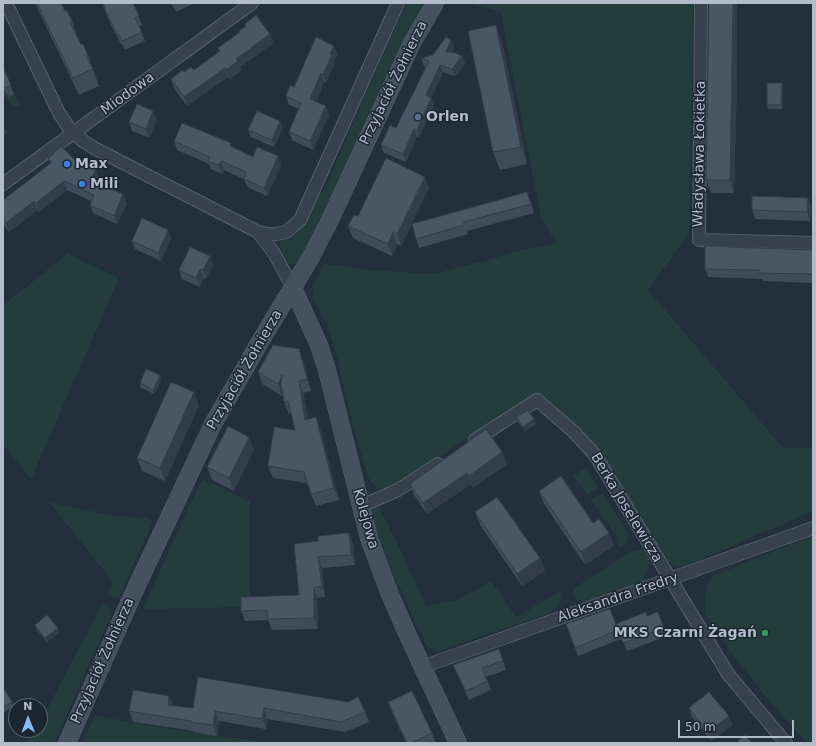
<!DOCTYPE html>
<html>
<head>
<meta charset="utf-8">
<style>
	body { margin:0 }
	#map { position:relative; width:816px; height:746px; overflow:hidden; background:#23303c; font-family:"DejaVu Sans",sans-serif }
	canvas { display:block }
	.frame { position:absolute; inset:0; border:4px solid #b2bcc8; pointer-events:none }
	.north { position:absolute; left:8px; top:698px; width:40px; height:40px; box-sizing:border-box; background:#1c2631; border:1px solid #58626d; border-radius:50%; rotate:359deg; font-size:11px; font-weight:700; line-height:16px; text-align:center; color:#b2bcc8 }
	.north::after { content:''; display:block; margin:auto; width:14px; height:18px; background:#87bbf7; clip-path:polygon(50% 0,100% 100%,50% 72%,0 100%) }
	.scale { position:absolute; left:678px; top:720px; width:116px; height:18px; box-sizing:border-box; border:2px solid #b2bcc8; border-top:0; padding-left:5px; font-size:12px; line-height:14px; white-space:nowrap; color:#b2bcc8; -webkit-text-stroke:3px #1c2631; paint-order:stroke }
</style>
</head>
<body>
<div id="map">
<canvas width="816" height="746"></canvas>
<div class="frame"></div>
<div class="north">N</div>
<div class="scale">50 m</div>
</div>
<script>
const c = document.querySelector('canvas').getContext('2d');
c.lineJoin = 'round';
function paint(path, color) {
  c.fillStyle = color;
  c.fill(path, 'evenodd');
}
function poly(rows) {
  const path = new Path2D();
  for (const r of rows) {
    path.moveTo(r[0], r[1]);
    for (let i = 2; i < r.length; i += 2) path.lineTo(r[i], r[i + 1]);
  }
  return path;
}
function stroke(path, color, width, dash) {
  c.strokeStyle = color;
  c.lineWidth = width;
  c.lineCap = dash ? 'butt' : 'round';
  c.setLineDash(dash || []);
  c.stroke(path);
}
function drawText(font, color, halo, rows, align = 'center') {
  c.font = font + ' "DejaVu Sans",sans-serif';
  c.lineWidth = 3;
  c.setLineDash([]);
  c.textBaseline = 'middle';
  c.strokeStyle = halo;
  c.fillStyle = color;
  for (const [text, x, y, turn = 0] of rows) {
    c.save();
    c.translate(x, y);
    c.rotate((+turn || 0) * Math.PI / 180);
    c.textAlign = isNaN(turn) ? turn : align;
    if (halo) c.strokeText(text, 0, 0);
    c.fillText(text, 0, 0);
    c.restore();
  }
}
paint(poly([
	[407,3,424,3,405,36,363,130,304,253,297,263,291,265,289,263,284,255,278,240,290,238,300,229,315,199,326,187,370,84],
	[466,3,693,3,689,233,648,290,783,448,813,448,813,511,686,566,675,566,668,561,605,460,577,429,528,398,516,407,394,486,383,490,377,489,368,477,353,426,336,354,328,327,313,298,313,285,325,264,371,270,436,274,459,267,486,261,509,253,556,243,541,217,501,12],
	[3,88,6,92,12,89,20,106,15,106,11,104,3,95],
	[68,254,119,278,31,479,3,444,3,305],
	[586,468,598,488,587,494,573,476],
	[202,479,250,502,250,607,146,609,144,606],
	[603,493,628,534,628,538,626,543,622,546,619,547,618,538,592,501,596,496],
	[49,502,112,516,140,517,153,521,119,597,113,597,107,594,113,582],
	[377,503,402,553,426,606,457,600,491,581,516,617,558,593,561,594,561,598,558,606,550,613,436,652,426,645,393,573,375,528,373,510],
	[813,536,813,743,807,743,770,702,731,652,705,614,705,603,707,585,712,576],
	[643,549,648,556,649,562,648,569,642,581,594,599,582,601,577,600,574,597,573,592,576,587,630,552],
	[103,602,111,609,112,613,54,743,24,743,29,739,35,730,40,730,40,723],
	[95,715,132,723,268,743,82,743]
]), '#253c3d');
const street = poly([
	[6,3,59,113,69,128,83,141,94,148,258,232,274,253,293,288],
	[701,3,699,240,813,243],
	[3,184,252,3],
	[258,232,267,234,276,234,286,232,300,220,398,3],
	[475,440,537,400,574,432,595,455,728,674,786,743],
	[361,506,398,490,438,464],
	[422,667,813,528]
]);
const secondary = poly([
	[293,288,319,345,327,370,369,538,389,592,405,629,458,743],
	[67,743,133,594,213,424,261,340,311,257,330,220,412,43,435,3]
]);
stroke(street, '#555f6a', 14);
stroke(secondary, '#555f6a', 18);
stroke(street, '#37414c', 12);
stroke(secondary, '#45515f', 17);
paint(poly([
	[35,3,61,3,65,11,72,21,78,38,81,45,88,55,99,86,79,95],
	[102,3,133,3,142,25,139,26,145,41,125,50,122,44,121,44,109,21],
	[171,3,195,3,176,12],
	[709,3,737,3,737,75,734,193,711,193,706,180],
	[245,24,270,34,273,43,240,67,242,70,230,79,228,77,187,106,174,88,171,79,184,72,194,70,219,51,218,48,240,33,239,31,246,27],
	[502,42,527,164,500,170,493,152],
	[334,46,337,54,334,61,335,63,326,83,324,82,316,102,329,115,313,150,292,140,289,132,299,109,289,105,286,96,294,87],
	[454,48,452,52,462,56,465,64,455,76,443,72,431,98,434,105,419,138,417,137,406,162,384,153,381,145,396,128,426,67,424,66,421,58],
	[3,67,14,94,9,97,3,88],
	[782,83,783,88,783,109,768,109,767,105],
	[157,120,149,138,132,131,129,122],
	[280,121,283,128,274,147,251,137,248,130],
	[174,141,233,147,253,157,281,165,267,196,247,187,244,179,224,170,222,174,211,169,209,164,177,150],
	[48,159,76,161,96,169,99,178,97,182,127,203,117,224,93,213,90,205,91,201,67,190,39,212,37,210,9,232,3,224,3,200,50,164],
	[429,188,412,223,531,201,534,213,467,231,468,234,419,248,412,224,401,246,397,244,392,256,353,238,348,226,358,216],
	[808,198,811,207,810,221,755,219,752,210],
	[168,230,171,239,161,261,135,249,132,241],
	[728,247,813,250,813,283,763,281,762,279,708,277,705,269],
	[210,256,213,265,206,279,204,278,200,287,182,279,179,270],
	[299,349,303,361,311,391,303,393,308,419,316,417,320,429,339,500,316,506,313,498,312,498,307,483,273,478,268,466,295,430,291,413,289,414,284,402,283,394,282,396,262,384,258,372],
	[160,375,161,380,154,394,141,388,140,383],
	[199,405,165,481,142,471,137,458],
	[516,417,536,424,525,431,518,422],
	[254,450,234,491,212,480,207,467],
	[502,452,507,464,473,488,471,484,427,514,414,495,410,484],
	[539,491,614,545,585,565,544,504],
	[475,512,540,558,545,571,522,586,480,525],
	[353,543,355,565,322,568,325,597,317,598,318,629,272,630,268,620,245,621,241,611,299,595,294,544],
	[610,609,621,639,578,656,566,624],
	[658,612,667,636,627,651,616,624,647,616],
	[35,625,59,632,47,642,37,630],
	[499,649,506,670,486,677,491,690,469,700,457,674,453,665],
	[198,677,365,712,369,722,345,732,267,719,266,729,219,721,217,736,194,732,194,731,133,722,129,711,173,706,193,708],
	[3,691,12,702,13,707,3,713],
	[388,702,432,733,436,743,406,743,393,715],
	[689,708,729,716,732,725,711,741,692,717]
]), '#3f4b57');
paint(poly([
	[733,3,737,3,737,75,734,193,730,180],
	[496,25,502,42,527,164,521,147],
	[270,34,273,43,240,67,242,70,230,79,226,70,236,59],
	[451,40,454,48,448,60,446,52],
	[334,46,337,54,334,61,335,63,326,83,323,74,330,54],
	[462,56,465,64,455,76,452,69],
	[440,65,443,72,429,103,426,95],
	[225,68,228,77,187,106,184,97],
	[321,73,324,82,313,108,310,99],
	[782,83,783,88,783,109,781,105],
	[431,98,434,105,419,138,417,130],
	[326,106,329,115,313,150,310,141],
	[153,111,157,120,149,138,146,129],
	[280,121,283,128,274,147,272,140],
	[3,125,7,133,3,136],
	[414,129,417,137,406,162,403,154],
	[278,156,281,165,267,196,264,188],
	[221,161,224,170,222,174,218,165],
	[96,169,99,178,95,188,91,180],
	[425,177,429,188,401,246,397,234],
	[64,181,67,190,39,212,36,203],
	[527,192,531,201,534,213],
	[123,194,127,203,117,224,114,216],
	[808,198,811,207,810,221,807,212],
	[34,201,37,210,9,232,6,223],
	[168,230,171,239,161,261,158,253],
	[393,232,397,244,392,256,388,244],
	[210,256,213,265,206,279,203,270],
	[200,269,204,278,200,287,196,278],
	[299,349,303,361,311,391,307,379],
	[160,375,161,380,154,394,153,390],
	[282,375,287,387,282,396,278,384],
	[299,381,303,393,310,432,305,420],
	[194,392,199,405,165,481,160,468],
	[316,417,320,429,339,500,334,488],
	[534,419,536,424,525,431,523,427],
	[249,437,254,450,234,491,229,478],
	[502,452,507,464,473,488,469,476],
	[467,473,471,484,427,514,423,503],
	[349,533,353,543,355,565,351,555],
	[609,533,614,545,585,565,581,552],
	[318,557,322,568,325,597,322,587],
	[540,558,545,571,522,586,517,574],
	[314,587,317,598,318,629,314,618],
	[58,628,59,632,47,642,45,638],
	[169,696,173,706,168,705],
	[264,708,267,719,266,729,262,719],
	[215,711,219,721,217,736,213,725],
	[729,716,732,725,711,741,708,732]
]), '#333d47');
const building = poly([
	[37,3,61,3,65,11,67,11,72,21,70,22,81,45,83,44,88,55,86,56,93,69,73,78,37,3],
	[103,3,133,3,139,16,135,18,142,32,122,41,119,35,118,35,106,12,103,3],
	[709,3,733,3,730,180,706,180,709,3],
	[256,15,270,34,236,59,238,61,226,70,225,68,184,97,171,79,183,70,184,72,191,67,194,70,220,51,218,48,240,32,239,31,246,26,245,24,256,15],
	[496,25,521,147,493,152,468,31,496,25],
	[316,37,334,46,330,54,332,55,323,74,321,73,310,99,326,106,310,141,289,132,301,103,286,96,290,85,294,87,316,37],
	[446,37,451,40,446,52,453,52,462,56,452,69,440,65,426,95,431,98,417,130,414,129,403,154,381,145,390,125,396,128,429,61,421,58,433,55,446,37],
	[3,67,11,85,6,88,3,84,3,67],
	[767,83,782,83,781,105,767,105,767,83],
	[137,104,153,111,146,129,129,122,137,104],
	[257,111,280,121,272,140,248,130,257,111],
	[182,123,231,143,230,146,253,157,257,147,278,156,264,188,244,179,246,172,221,161,218,165,208,161,210,157,174,141,182,123],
	[61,146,76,161,96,169,91,180,123,194,114,216,90,205,94,195,64,181,36,203,34,201,6,223,3,219,3,200,52,162,48,159,61,146],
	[386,158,425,177,397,234,393,232,388,244,348,226,354,215,358,216,386,158],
	[527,192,531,204,464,222,464,225,416,239,412,224,527,192],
	[752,196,808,198,807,212,752,210,752,196],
	[142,218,168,230,158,253,132,241,142,218],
	[705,246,727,246,728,247,813,250,813,274,759,273,760,270,705,269,705,246],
	[190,247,210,256,203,270,200,269,196,278,179,270,190,247],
	[273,345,299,349,307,379,299,381,305,420,316,417,334,488,311,494,309,486,308,486,304,472,268,466,274,427,295,430,288,401,284,402,281,383,282,375,278,384,258,372,273,345],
	[146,369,160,375,153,390,140,383,146,369],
	[171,382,194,392,160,468,137,458,171,382],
	[528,410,534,419,523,427,516,417,528,410],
	[228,426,249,437,229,478,207,467,228,426],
	[486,429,502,452,469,476,467,473,423,503,410,484,486,429],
	[561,476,593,523,599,519,609,533,581,552,539,491,561,476],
	[497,497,540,558,517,574,475,512,497,497],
	[349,533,351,555,318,557,322,587,314,587,314,618,268,619,267,610,241,611,241,597,299,595,294,544,318,541,318,536,349,533],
	[610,609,618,630,575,648,566,624,610,609],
	[646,612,647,616,658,612,664,628,623,643,616,624,646,612],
	[47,615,58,628,45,638,35,625,47,615],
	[499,649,503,661,482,668,487,681,466,691,453,665,499,649],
	[198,677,348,702,358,697,365,712,341,722,264,708,262,719,215,711,213,725,191,722,191,721,129,711,133,690,169,696,168,705,193,708,198,677],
	[5,690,12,702,3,707,3,691,5,690],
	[412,691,432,733,411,743,407,743,388,702,412,691],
	[709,692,729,716,708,732,689,708,709,692],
	[745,735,752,743,736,743,745,735]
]);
paint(building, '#495765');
stroke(building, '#333d47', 1);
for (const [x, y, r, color] of [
	[418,117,4,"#5c6f8a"],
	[67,164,4,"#3f7fe0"],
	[82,184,4,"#3f7fe0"],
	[765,633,4,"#2e9e5b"]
]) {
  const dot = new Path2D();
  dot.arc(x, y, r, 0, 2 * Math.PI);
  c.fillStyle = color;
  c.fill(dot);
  stroke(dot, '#1c2631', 1.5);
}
drawText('14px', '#b2bcc8', '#1c2631', [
	["Przyjaciół Żołnierza",394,83,-64],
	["Miodowa",128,94,-36],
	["Władysława Łokietka",700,154,-89],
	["Przyjaciół Żołnierza",245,370,-60],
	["Berka Joselewicza",626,508,59],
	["Kolejowa",365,519,74],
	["Aleksandra Fredry",618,598,-19],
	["Przyjaciół Żołnierza",103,661,-66]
]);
drawText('bold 14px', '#b2bcc8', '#1c2631', [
	["Orlen",426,117],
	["Max",75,164],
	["Mili",90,184],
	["MKS Czarni Żagań",757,633,"right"]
], 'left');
</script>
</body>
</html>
